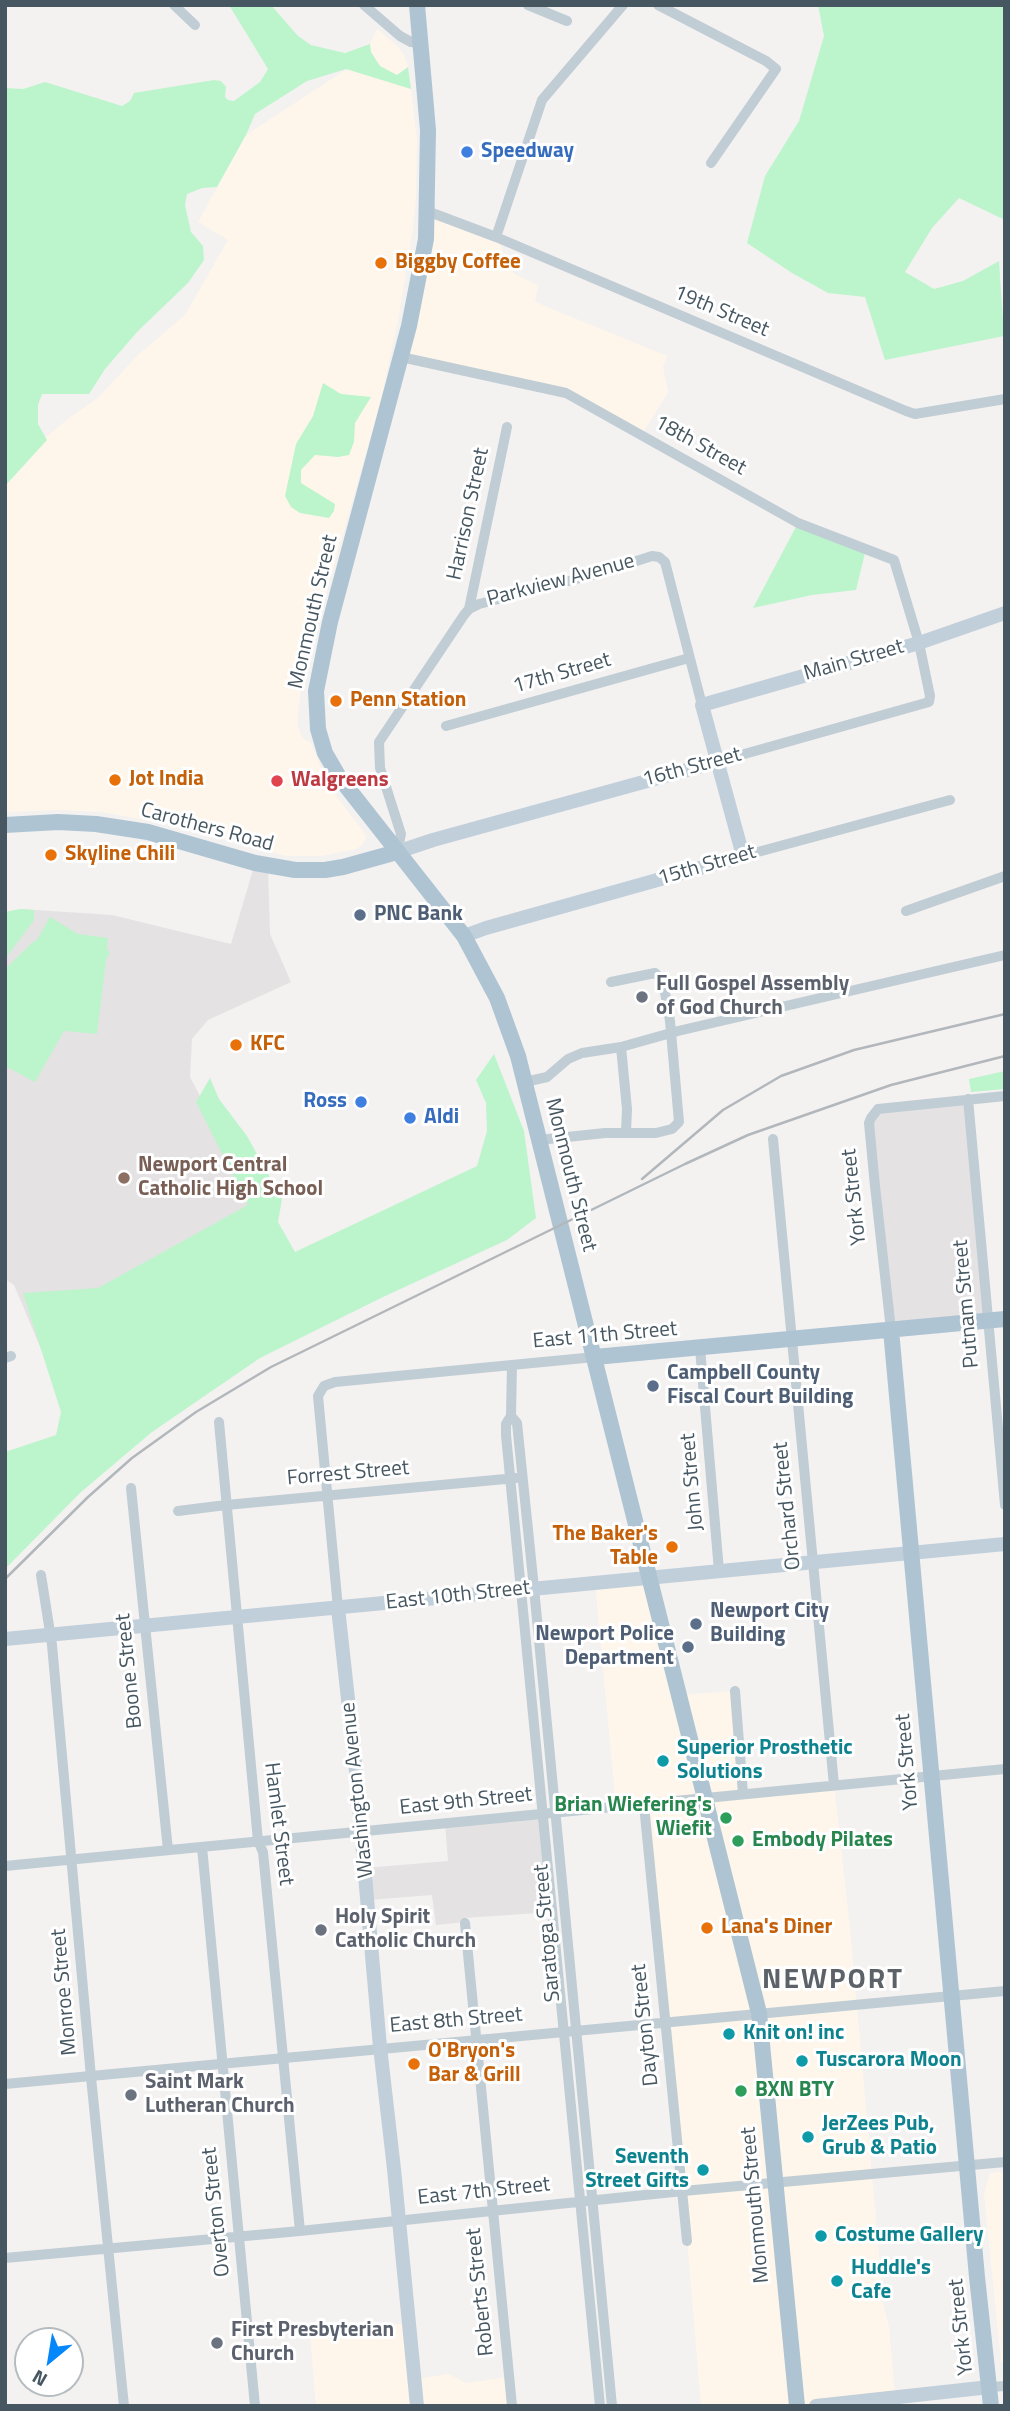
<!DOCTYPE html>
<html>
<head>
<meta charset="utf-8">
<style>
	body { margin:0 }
	#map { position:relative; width:1010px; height:2411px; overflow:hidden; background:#f4f1f1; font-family:"Titillium Web",sans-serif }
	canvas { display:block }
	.frame { position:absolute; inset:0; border:7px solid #465761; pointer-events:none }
	.north { position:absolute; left:14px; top:2327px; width:70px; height:70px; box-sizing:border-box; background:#fff; border:2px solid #b5bcc0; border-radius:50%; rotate:210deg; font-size:19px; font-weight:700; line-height:28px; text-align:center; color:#465761 }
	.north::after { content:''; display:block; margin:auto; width:24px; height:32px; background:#0487fa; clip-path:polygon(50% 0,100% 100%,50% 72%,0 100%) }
</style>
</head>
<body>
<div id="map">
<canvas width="1010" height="2411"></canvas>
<div class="frame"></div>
<div class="north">N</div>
</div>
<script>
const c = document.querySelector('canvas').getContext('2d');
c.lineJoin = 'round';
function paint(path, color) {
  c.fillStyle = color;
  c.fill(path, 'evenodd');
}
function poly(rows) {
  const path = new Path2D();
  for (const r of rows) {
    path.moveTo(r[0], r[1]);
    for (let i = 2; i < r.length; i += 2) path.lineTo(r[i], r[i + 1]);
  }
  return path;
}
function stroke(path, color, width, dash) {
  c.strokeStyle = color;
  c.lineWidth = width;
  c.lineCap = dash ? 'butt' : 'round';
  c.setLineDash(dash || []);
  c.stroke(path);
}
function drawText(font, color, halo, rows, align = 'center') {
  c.font = font + ' "Titillium Web",sans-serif';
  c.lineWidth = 6;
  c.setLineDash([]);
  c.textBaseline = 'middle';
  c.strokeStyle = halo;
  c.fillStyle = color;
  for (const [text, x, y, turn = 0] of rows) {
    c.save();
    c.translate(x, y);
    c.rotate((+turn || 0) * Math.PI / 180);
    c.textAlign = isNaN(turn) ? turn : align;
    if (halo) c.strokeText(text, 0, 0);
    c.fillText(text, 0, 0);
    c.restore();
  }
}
paint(poly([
	[377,29,397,46,405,57,408,67,397,75,380,66,371,52,370,44],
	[347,69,411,89,417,140,416,197,413,228,398,320,381,400,301,683,297,724,303,739,310,742,330,788,366,835,366,839,362,845,356,849,321,856,286,856,162,823,102,812,61,810,5,812,5,486,47,440,45,438,69,418,98,398,138,355,185,315,228,240,198,222,246,135],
	[427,211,496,237,514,274,538,285,535,302,667,356,663,367,668,392,641,436,566,393,401,357],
	[650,1577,679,1695,735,1691,743,1794,834,1785,850,1929,884,2309,889,2327,896,2406,701,2406,683,2191,644,1805,616,1807,595,1582],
	[1005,2171,1005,2364,1001,2361,984,2195,990,2173],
	[409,2323,415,2379,449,2374,466,2383,509,2377,512,2406,316,2406,310,2334]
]), '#fef6ea');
paint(poly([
	[255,863,268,866,270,934,291,982,208,1020,192,1039,190,1077,314,1313,93,1472,14,1285,5,1279,5,936,20,909,112,915,231,944],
	[968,1099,988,1321,891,1330,873,1114],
	[543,1814,552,1912,465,1918,465,1922,436,1925,432,1895,368,1900,365,1868,448,1861,445,1823]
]), '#e5e2e3');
paint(poly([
	[229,5,271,5,298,36,311,45,345,53,370,44,371,52,380,66,397,75,408,67,411,89,346,69,307,81,255,114,246,135,217,187,202,188,187,194,185,205,191,232,203,246,204,260,188,283,138,331,105,369,89,394,42,394,38,405,38,424,47,440,5,486,5,88,23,89,45,82,122,106,130,101,134,93,214,80,221,81,226,87,225,97,228,100,234,101,260,82,268,69],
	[818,5,1005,5,1005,220,959,198,932,228,905,272,934,289,963,281,999,261,1004,336,885,360,865,297,828,293,792,273,747,243,765,176,799,121,824,36],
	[323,383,341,394,371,397,355,423,354,442,349,455,338,457,315,455,301,470,301,483,335,504,334,511,329,518,300,513,291,507,285,496,296,444,313,416],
	[798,523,866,549,856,590,812,595,753,608],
	[20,909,34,910,34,920,5,959,5,912],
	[50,917,78,934,108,938,107,950,110,952,106,960,97,1034,64,1031,35,1082,5,1066,5,969,33,942,37,940],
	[494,1054,524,1131,536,1218,507,1240,383,1297,260,1358,152,1432,80,1493,5,1569,5,1452,56,1435,61,1412,23,1293,98,1288,248,1205,196,1102,210,1078,219,1099,247,1136,282,1199,278,1222,295,1252,477,1166,487,1131,486,1103,476,1080],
	[1005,1071,1005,1089,971,1092,969,1079]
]), '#bcf5cc');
stroke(poly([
	[174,5,195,25],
	[364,5,400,36,411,42,420,43],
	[528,5,567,21],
	[658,5,766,61,776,69,711,163],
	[427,211,496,237,906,411,915,414,1005,399],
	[496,237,542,100,623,5],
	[401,357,566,393,798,523,894,560,919,643,930,696,929,702,716,762],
	[469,609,507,427],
	[446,726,689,658],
	[397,852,401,834,380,768,379,742,464,615,469,609,479,604,596,574,652,556,659,557,665,562,702,705],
	[743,856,950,800],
	[906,911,1005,876],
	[621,1047,627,1109,626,1132],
	[525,1082,547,1077,568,1059,582,1053,621,1047,678,1031,1005,955],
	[968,1099,1005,1505],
	[773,1139,834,1785],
	[539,1140,605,1133,656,1133,672,1129,679,1122,670,1021,663,981,655,973,611,982],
	[891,1330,875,1186,869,1123,871,1118,878,1109,1005,1096],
	[700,1348,719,1571],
	[5,1358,11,1356],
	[512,1365,511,1416,506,1424,506,1435,600,2406],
	[511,1416,517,1423,534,1588,612,2406],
	[219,1422,258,1841,263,1852,300,2231],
	[131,1488,168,1850],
	[178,1511,226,1505,516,1478],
	[41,1575,52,1645,91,2077,124,2406],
	[338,1608,318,1396,324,1386,335,1382,595,1357],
	[735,1691,743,1794],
	[644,1805,687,2241],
	[202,1847,255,2406],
	[5,1866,1005,1769],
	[465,1923,512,2406],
	[5,2084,1005,1991],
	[5,2258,300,2231,683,2191,1005,2162],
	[990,2387,1005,2386]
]), '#c0cdd4', 10);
stroke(poly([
	[397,852,433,840,716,762],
	[464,936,486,928,743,856,702,705,919,643,1005,613],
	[338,1608,356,1772,380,2047,394,2169,417,2406],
	[5,1639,1005,1544],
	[816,2406,990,2387]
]), '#c0cfda', 14);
stroke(poly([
	[417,5,428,130,426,239,409,326,330,622,316,691,318,729,325,753,339,777,464,936,497,998,518,1056,759,2013,797,2406],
	[5,825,58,822,96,824,148,832,255,863,295,870,325,870,343,867,397,852],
	[891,1330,977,2277,991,2406],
	[595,1357,1005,1319]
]), '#aec4d2', 16);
stroke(poly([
	[642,1179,723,1110,781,1076,854,1050,1005,1014],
	[5,1579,88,1497,132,1458,196,1412,271,1367,685,1164,748,1135,891,1085,1005,1056]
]), '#b2b7bc', 2.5);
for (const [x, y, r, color] of [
	[467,152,7,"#3f7fe0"],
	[381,263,7,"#e8710a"],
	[336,701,7,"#e8710a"],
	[115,780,7,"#e8710a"],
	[277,781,7,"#e0444e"],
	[51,855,7,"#e8710a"],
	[360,915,7,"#5c6f8a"],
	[642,997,7,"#6b7280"],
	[236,1045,7,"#e8710a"],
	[361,1102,7,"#3f7fe0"],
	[410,1118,7,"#3f7fe0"],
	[124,1178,7,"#8d6e63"],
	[653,1386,7,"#5c6f8a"],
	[672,1547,7,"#e8710a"],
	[696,1624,7,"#5c6f8a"],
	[688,1647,7,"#5c6f8a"],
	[663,1761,7,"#0f9aa8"],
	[726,1818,7,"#2e9e5b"],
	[738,1841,7,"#2e9e5b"],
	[707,1928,7,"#e8710a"],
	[321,1930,7,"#6b7280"],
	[729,2034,7,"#0f9aa8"],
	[802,2061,7,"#0f9aa8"],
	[414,2064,7,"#e8710a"],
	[741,2091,7,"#2e9e5b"],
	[131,2095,7,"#6b7280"],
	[808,2137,7,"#0f9aa8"],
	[703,2170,7,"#0f9aa8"],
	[821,2236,7,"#0f9aa8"],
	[837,2281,7,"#0f9aa8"],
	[217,2343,7,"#6b7280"]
]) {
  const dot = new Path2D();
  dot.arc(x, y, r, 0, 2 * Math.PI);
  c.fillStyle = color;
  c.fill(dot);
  stroke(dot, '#fff', 2.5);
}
drawText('bold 21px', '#366cbe', '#fff', [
	["Speedway",481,152],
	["Ross",347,1102,"right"],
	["Aldi",424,1118]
], 'left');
drawText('bold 21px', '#c56008', '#fff', [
	["Biggby Coffee",395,263],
	["Penn Station",350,701],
	["Jot India",129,780],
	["Skyline Chili",65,855],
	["KFC",250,1045],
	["The Baker's",658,1535,"right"],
	["Table",658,1559,"right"],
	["Lana's Diner",721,1928],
	["O'Bryon's",428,2052],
	["Bar & Grill",428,2076]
], 'left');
drawText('21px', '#465761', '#fff', [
	["19th Street",721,312,23],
	["18th Street",700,446,29],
	["Harrison Street",469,514,-78],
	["Parkview Avenue",561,581,-15],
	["Monmouth Street",314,612,-77],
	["Main Street",854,661,-16],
	["17th Street",562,674,-16],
	["16th Street",692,768,-15],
	["Carothers Road",207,828,15],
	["15th Street",707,866,-16],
	["Monmouth Street",570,1175,76],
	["York Street",855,1197,-96],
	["Putnam Street",967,1304,-95],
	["East 11th Street",605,1336,-5],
	["Forrest Street",348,1474,-5],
	["John Street",693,1482,-95],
	["Orchard Street",788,1506,-96],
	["East 10th Street",458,1596,-6],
	["Boone Street",130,1671,-96],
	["York Street",908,1762,-95],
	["Washington Avenue",358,1790,-96],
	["East 9th Street",466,1802,-6],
	["Hamlet Street",278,1824,83],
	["Saratoga Street",548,1933,-95],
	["Monroe Street",65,1992,-95],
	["East 8th Street",456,2021,-5],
	["Dayton Street",646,2025,-96],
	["East 7th Street",484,2192,-6],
	["Monmouth Street",756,2205,-95],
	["Overton Street",217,2212,-96],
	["Roberts Street",481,2292,-96],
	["York Street",962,2327,-96]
]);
drawText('bold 21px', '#be3a42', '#fff', [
	["Walgreens",291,781]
], 'left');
drawText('bold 21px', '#4e5e75', '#fff', [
	["PNC Bank",374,915],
	["Campbell County",667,1374],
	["Fiscal Court Building",667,1398],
	["Newport City",710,1612],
	["Building",710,1636],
	["Newport Police",674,1635,"right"],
	["Department",674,1659,"right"]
], 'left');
drawText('bold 21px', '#5b616d', '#fff', [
	["Full Gospel Assembly",656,985],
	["of God Church",656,1009],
	["Holy Spirit",335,1918],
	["Catholic Church",335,1942],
	["Saint Mark",145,2083],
	["Lutheran Church",145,2107],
	["First Presbyterian",231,2331],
	["Church",231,2355]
], 'left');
drawText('bold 21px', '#785e54', '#fff', [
	["Newport Central",138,1166],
	["Catholic High School",138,1190]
], 'left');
drawText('bold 21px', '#0d838f', '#fff', [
	["Superior Prosthetic",677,1749],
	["Solutions",677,1773],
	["Knit on! inc",743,2034],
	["Tuscarora Moon",816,2061],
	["JerZees Pub,",822,2125],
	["Grub & Patio",822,2149],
	["Seventh",689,2158,"right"],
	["Street Gifts",689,2182,"right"],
	["Costume Gallery",835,2236],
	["Huddle's",851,2269],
	["Cafe",851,2293]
], 'left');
drawText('bold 21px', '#27864d', '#fff', [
	["Brian Wiefering's",712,1806,"right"],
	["Wiefit",712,1830,"right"],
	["Embody Pilates",752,1841],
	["BXN BTY",755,2091]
], 'left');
c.letterSpacing = '2px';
drawText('bold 28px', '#5c6267', '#fff', [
	["NEWPORT",833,1981]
]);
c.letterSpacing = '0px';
</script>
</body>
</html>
